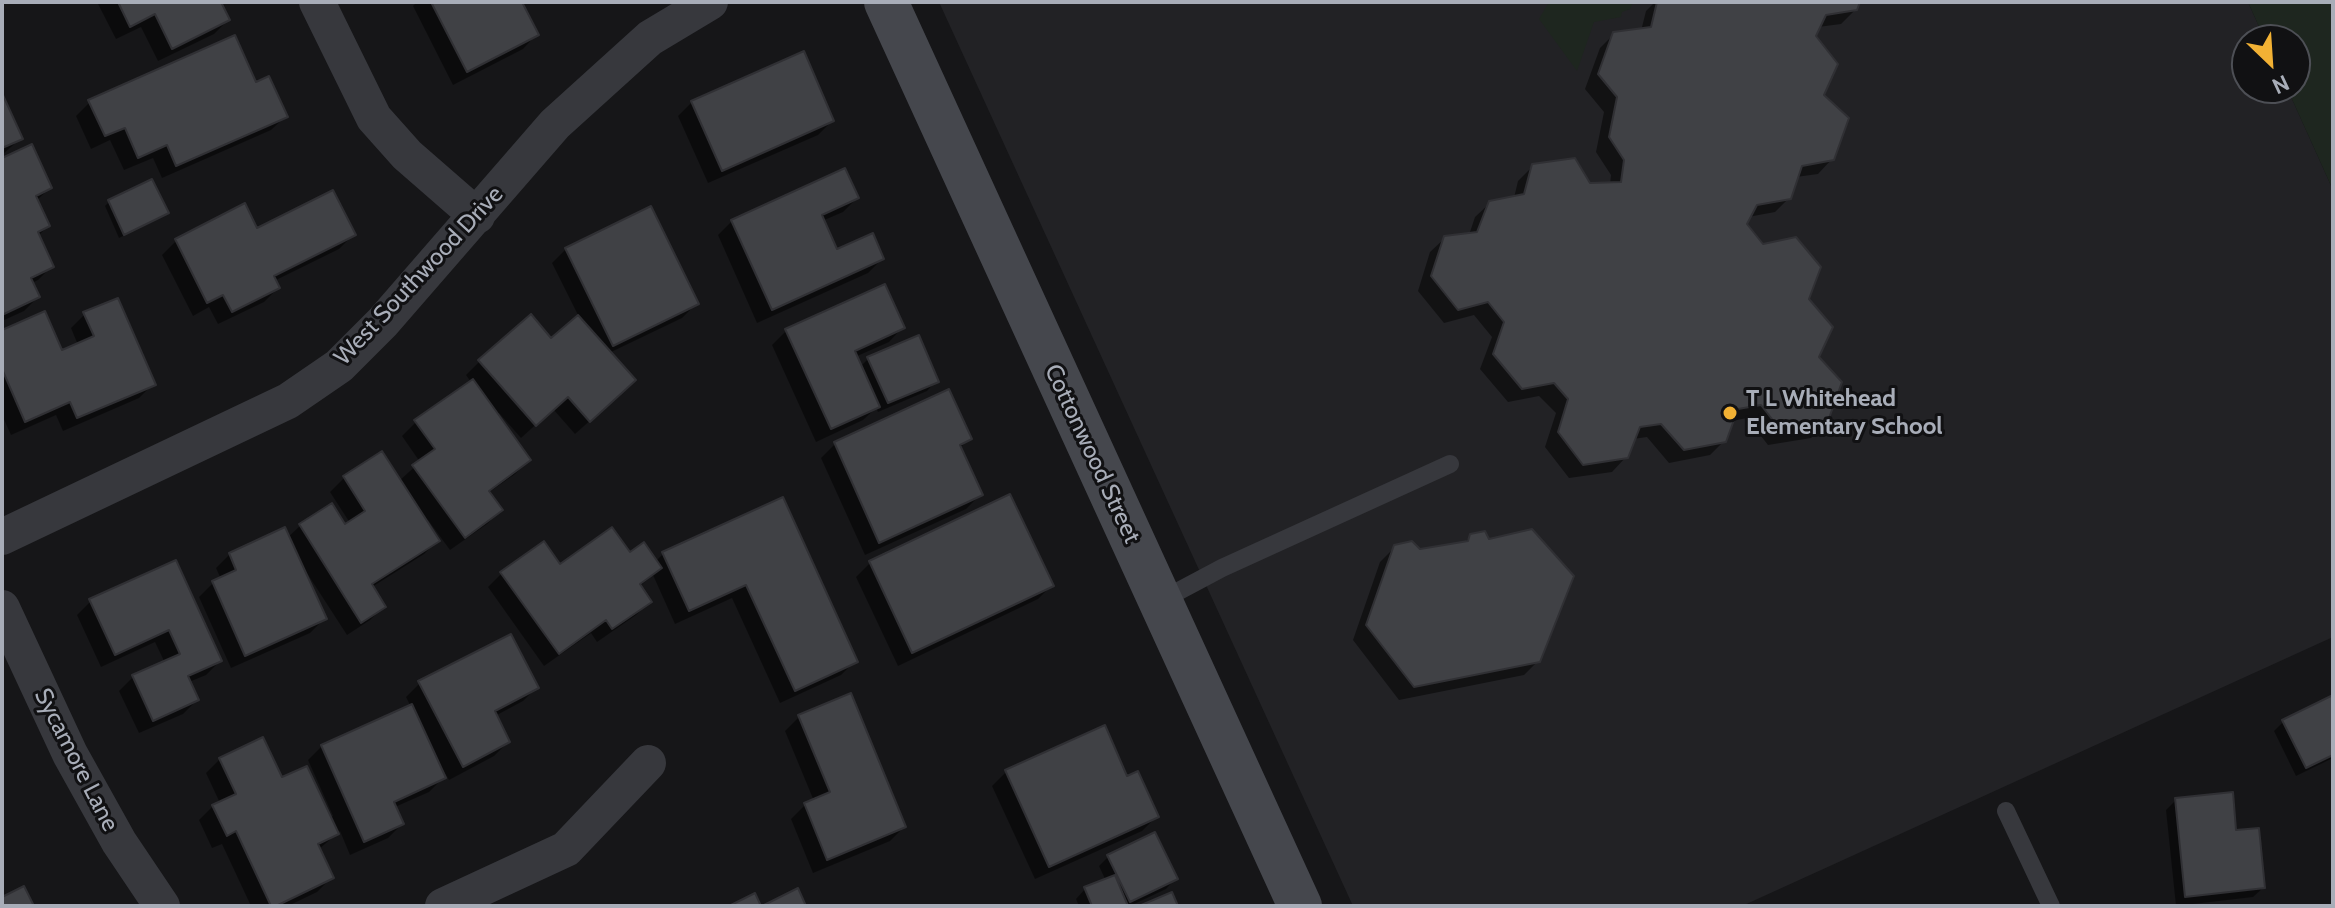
<!DOCTYPE html>
<html>
<head>
<meta charset="utf-8">
<style>
	body { margin:0 }
	#map { position:relative; width:2335px; height:908px; overflow:hidden; background:#161618; font-family:Cabin,sans-serif }
	canvas { display:block }
	.frame { position:absolute; inset:0; border:4px solid #a8adb8; pointer-events:none }
	.north { position:absolute; left:2231px; top:24px; width:80px; height:80px; box-sizing:border-box; background:#111113; border:2px solid #4d4f55; border-radius:50%; rotate:155deg; font-size:22px; font-weight:700; line-height:32px; text-align:center; color:#a8adb8 }
	.north::after { content:''; display:block; margin:auto; width:28px; height:36px; background:#f2b134; clip-path:polygon(50% 0,100% 100%,50% 72%,0 100%) }
</style>
</head>
<body>
<div id="map">
<canvas width="2335" height="908"></canvas>
<div class="frame"></div>
<div class="north">N</div>
</div>
<script>
const c = document.querySelector('canvas').getContext('2d');
c.lineJoin = 'round';
function paint(path, color) {
  c.fillStyle = color;
  c.fill(path, 'evenodd');
}
function poly(rows) {
  const path = new Path2D();
  for (const r of rows) {
    path.moveTo(r[0], r[1]);
    for (let i = 2; i < r.length; i += 2) path.lineTo(r[i], r[i + 1]);
  }
  return path;
}
function stroke(path, color, width, dash) {
  c.strokeStyle = color;
  c.lineWidth = width;
  c.lineCap = dash ? 'butt' : 'round';
  c.setLineDash(dash || []);
  c.stroke(path);
}
function drawText(font, color, halo, rows, align = 'center') {
  c.font = font + ' Cabin,sans-serif';
  c.lineWidth = 6;
  c.setLineDash([]);
  c.textBaseline = 'middle';
  c.strokeStyle = halo;
  c.fillStyle = color;
  for (const [text, x, y, turn = 0] of rows) {
    c.save();
    c.translate(x, y);
    c.rotate((+turn || 0) * Math.PI / 180);
    c.textAlign = isNaN(turn) ? turn : align;
    if (halo) c.strokeText(text, 0, 0);
    c.fillText(text, 0, 0);
    c.restore();
  }
}
paint(poly([
	[939,2,2248,2,2265,40,2247,40,2247,88,2287,88,2333,190,2333,637,1742,906,1353,906]
]), '#222225');
paint(poly([
	[1549,2,1633,2,1630,9,1622,12,1621,17,1594,22,1577,71,1539,19],
	[2248,2,2333,2,2333,190,2287,88,2295,88,2295,40,2265,40]
]), '#1e261f');
paint(poly([
	[97,2,219,2,228,20,214,34,158,61,141,27,116,39],
	[417,2,528,2,522,6,536,35,523,49,453,85,413,6],
	[1655,2,1858,2,1856,9,1841,24,1818,27,1814,36,1832,159,1818,174,1796,177,1789,198,1775,212,1748,217,1744,224,1807,299,1826,423,1811,438,1768,445,1747,418,1732,421,1724,441,1710,455,1669,463,1647,437,1633,439,1626,457,1612,472,1569,478,1545,447,1556,413,1539,396,1508,402,1480,369,1492,337,1474,315,1444,323,1418,291,1430,252,1445,238,1469,235,1475,217,1490,203,1514,198,1518,181,1533,166,1589,185,1610,184,1611,175,1596,152,1604,112,1585,89,1600,48,1614,34,1641,31,1646,11],
	[255,84,285,117,271,130,162,178,153,158,124,170,110,140,91,149,76,116,90,102],
	[2,98,21,138,2,155],
	[692,102,832,121,818,135,708,183,678,116],
	[2,160,50,188,36,201,48,226,38,236,52,266,38,280,32,283,38,297,24,311,2,321],
	[857,198,843,212,822,221,836,251,882,259,868,273,757,323,718,235,732,221],
	[109,202,167,213,162,217,119,238,105,206],
	[257,231,353,235,339,249,274,281,278,288,264,302,218,324,209,307,193,316,162,255,176,241],
	[566,249,696,304,682,318,609,353,620,394,575,434,553,409,521,438,499,413,497,415,529,460,515,474,488,493,501,510,487,524,450,550,428,520,425,522,438,540,424,554,372,587,384,606,370,620,347,635,303,567,301,568,324,619,310,633,231,668,199,597,213,583,221,579,216,568,230,554,287,538,300,526,331,506,344,526,350,523,330,492,344,478,399,481,420,462,402,436,416,422,471,382,466,375,480,361,551,341,579,317,552,263],
	[85,314,153,384,139,398,63,431,56,415,11,435,2,415,2,332,61,352,78,345,71,328],
	[902,328,889,342,855,357,860,367,869,358,936,381,927,391,878,412,876,408,863,420,816,442,772,345,786,331],
	[969,439,959,449,980,495,966,509,865,555,821,458,835,444],
	[782,500,855,661,841,675,780,703,732,598,675,624,653,575,639,587,650,601,636,615,597,642,591,633,544,666,488,587,502,573,630,555,655,562,663,554],
	[1471,536,1488,541,1538,661,1524,675,1399,700,1353,640,1380,562,1395,547,1419,551,1463,544],
	[175,563,220,661,206,675,189,682,197,700,183,714,139,733,119,691,133,677,165,663,155,642,101,667,77,615,91,601],
	[870,563,1052,585,1038,599,898,666,856,577],
	[420,683,537,687,523,701,495,716,508,742,494,756,449,780,442,768,439,769,443,778,429,792,395,807,402,824,388,838,350,855,340,831,318,850,331,878,317,892,288,906,251,906,222,844,212,848,199,820,213,806,220,803,206,773,220,759,281,780,330,818,333,816,308,760,322,746,411,707,406,697],
	[2333,697,2333,758,2296,776,2274,731,2283,722],
	[799,717,904,827,890,841,813,873,791,819,805,805,814,801,785,731],
	[1006,772,1126,778,1156,817,1142,831,1035,879,992,786],
	[2176,800,2235,832,2263,888,2253,897,2176,906,2166,810],
	[1109,856,1175,879,1166,889,1130,906,1079,906,1076,899,1085,889,1106,881,1099,866]
]), '#0007');
const building = poly([
	[118,2,221,2,230,20,172,49,155,14,130,27,118,2],
	[431,2,522,2,539,35,467,72,431,2],
	[1657,2,1860,2,1857,10,1826,15,1816,36,1838,64,1824,95,1849,118,1834,160,1802,166,1791,199,1757,205,1747,224,1763,244,1796,237,1821,267,1809,299,1833,327,1819,357,1842,382,1827,424,1782,432,1761,405,1738,409,1726,442,1684,450,1661,424,1640,427,1628,458,1583,465,1558,432,1568,399,1554,383,1522,389,1493,354,1504,322,1488,302,1458,310,1431,276,1444,236,1477,232,1489,201,1524,194,1532,164,1575,158,1590,183,1621,182,1624,160,1609,137,1617,97,1598,74,1613,32,1651,27,1657,2],
	[235,35,256,82,269,76,288,117,176,166,167,145,138,158,125,128,105,136,88,100,235,35],
	[804,51,834,121,722,171,691,101,804,51],
	[2,93,23,139,2,148,2,93],
	[32,144,52,188,36,196,50,226,38,232,54,267,31,278,40,297,2,315,2,158,32,144],
	[845,168,859,198,822,215,837,249,873,233,884,259,772,310,731,220,845,168],
	[152,179,169,213,124,235,108,200,152,179],
	[333,190,356,235,274,276,280,288,232,312,223,295,207,303,175,239,245,203,257,228,333,190],
	[651,206,699,304,613,346,565,248,651,206],
	[885,284,905,328,855,351,880,407,831,429,785,329,885,284],
	[118,298,156,385,77,418,70,402,25,422,2,369,2,330,45,311,62,350,94,336,83,312,118,298],
	[531,314,551,338,578,315,636,380,590,422,568,397,536,426,478,360,531,314],
	[919,335,939,382,888,403,867,357,919,335],
	[473,379,531,460,489,491,503,510,465,538,412,465,435,449,414,420,473,379],
	[949,389,972,439,960,445,983,495,879,543,834,442,949,389],
	[382,451,440,541,372,584,386,607,361,623,299,524,332,503,345,524,365,511,343,476,382,451],
	[1010,494,1054,586,912,653,869,561,1010,494],
	[783,497,858,662,795,691,746,585,689,611,662,552,783,497],
	[285,527,327,619,245,656,212,581,236,570,229,553,285,527],
	[612,527,630,552,644,542,662,568,640,584,652,602,612,629,606,620,559,654,500,572,544,541,560,564,612,527],
	[1532,529,1574,576,1540,662,1414,687,1366,625,1394,545,1412,541,1420,549,1468,541,1470,534,1485,531,1489,539,1532,529],
	[176,560,222,661,188,676,199,700,153,721,132,675,180,654,169,630,115,655,89,599,176,560],
	[511,634,539,688,495,711,510,742,463,767,418,681,511,634],
	[851,693,906,827,827,860,804,803,830,792,798,715,851,693],
	[2333,695,2333,755,2306,768,2282,720,2333,695],
	[412,704,446,778,394,802,404,824,364,842,321,745,412,704],
	[1105,725,1127,776,1138,771,1159,817,1049,867,1005,770,1105,725],
	[263,737,282,777,307,766,339,834,318,844,334,878,276,906,271,906,236,831,227,836,212,805,236,794,219,758,263,737],
	[2233,792,2236,830,2259,828,2265,888,2185,897,2175,798,2233,792],
	[1155,832,1178,879,1130,902,1107,855,1155,832],
	[1115,875,1128,906,1092,906,1084,887,1115,875],
	[24,886,34,906,2,906,2,897,24,886],
	[798,888,806,906,762,906,798,888],
	[1172,892,1178,906,1139,906,1172,892],
	[755,893,761,906,729,906,755,893]
]);
paint(building, '#404145');
stroke(building, '#303034', 2);
stroke(poly([
	[1160,601,1222,568,1450,464],
	[2006,811,2051,906]
]), '#37383d', 18);
stroke(poly([
	[317,2,374,118,407,155,477,216],
	[2,537,288,401,339,366,383,322,555,124,650,38,710,2],
	[2,608,70,754,119,842,162,906],
	[443,906,566,849,648,763]
]), '#37383d', 36);
stroke(poly([
	[886,2,1300,906]
]), '#45474d', 44);
for (const [x, y, r, color] of [
	[1730,413,8,"#f2b134"]
]) {
  const dot = new Path2D();
  dot.arc(x, y, r, 0, 2 * Math.PI);
  c.fillStyle = color;
  c.fill(dot);
  stroke(dot, '#111113', 3);
}
drawText('24px', '#a8adb8', '#111113', [
	["West Southwood Drive",419,276,-47],
	["Cottonwood Street",1092,454,65],
	["Sycamore Lane",76,760,63]
]);
drawText('bold 24px', '#a8adb8', '#111113', [
	["T L Whitehead",1746,399],
	["Elementary School",1746,427]
], 'left');
</script>
</body>
</html>
